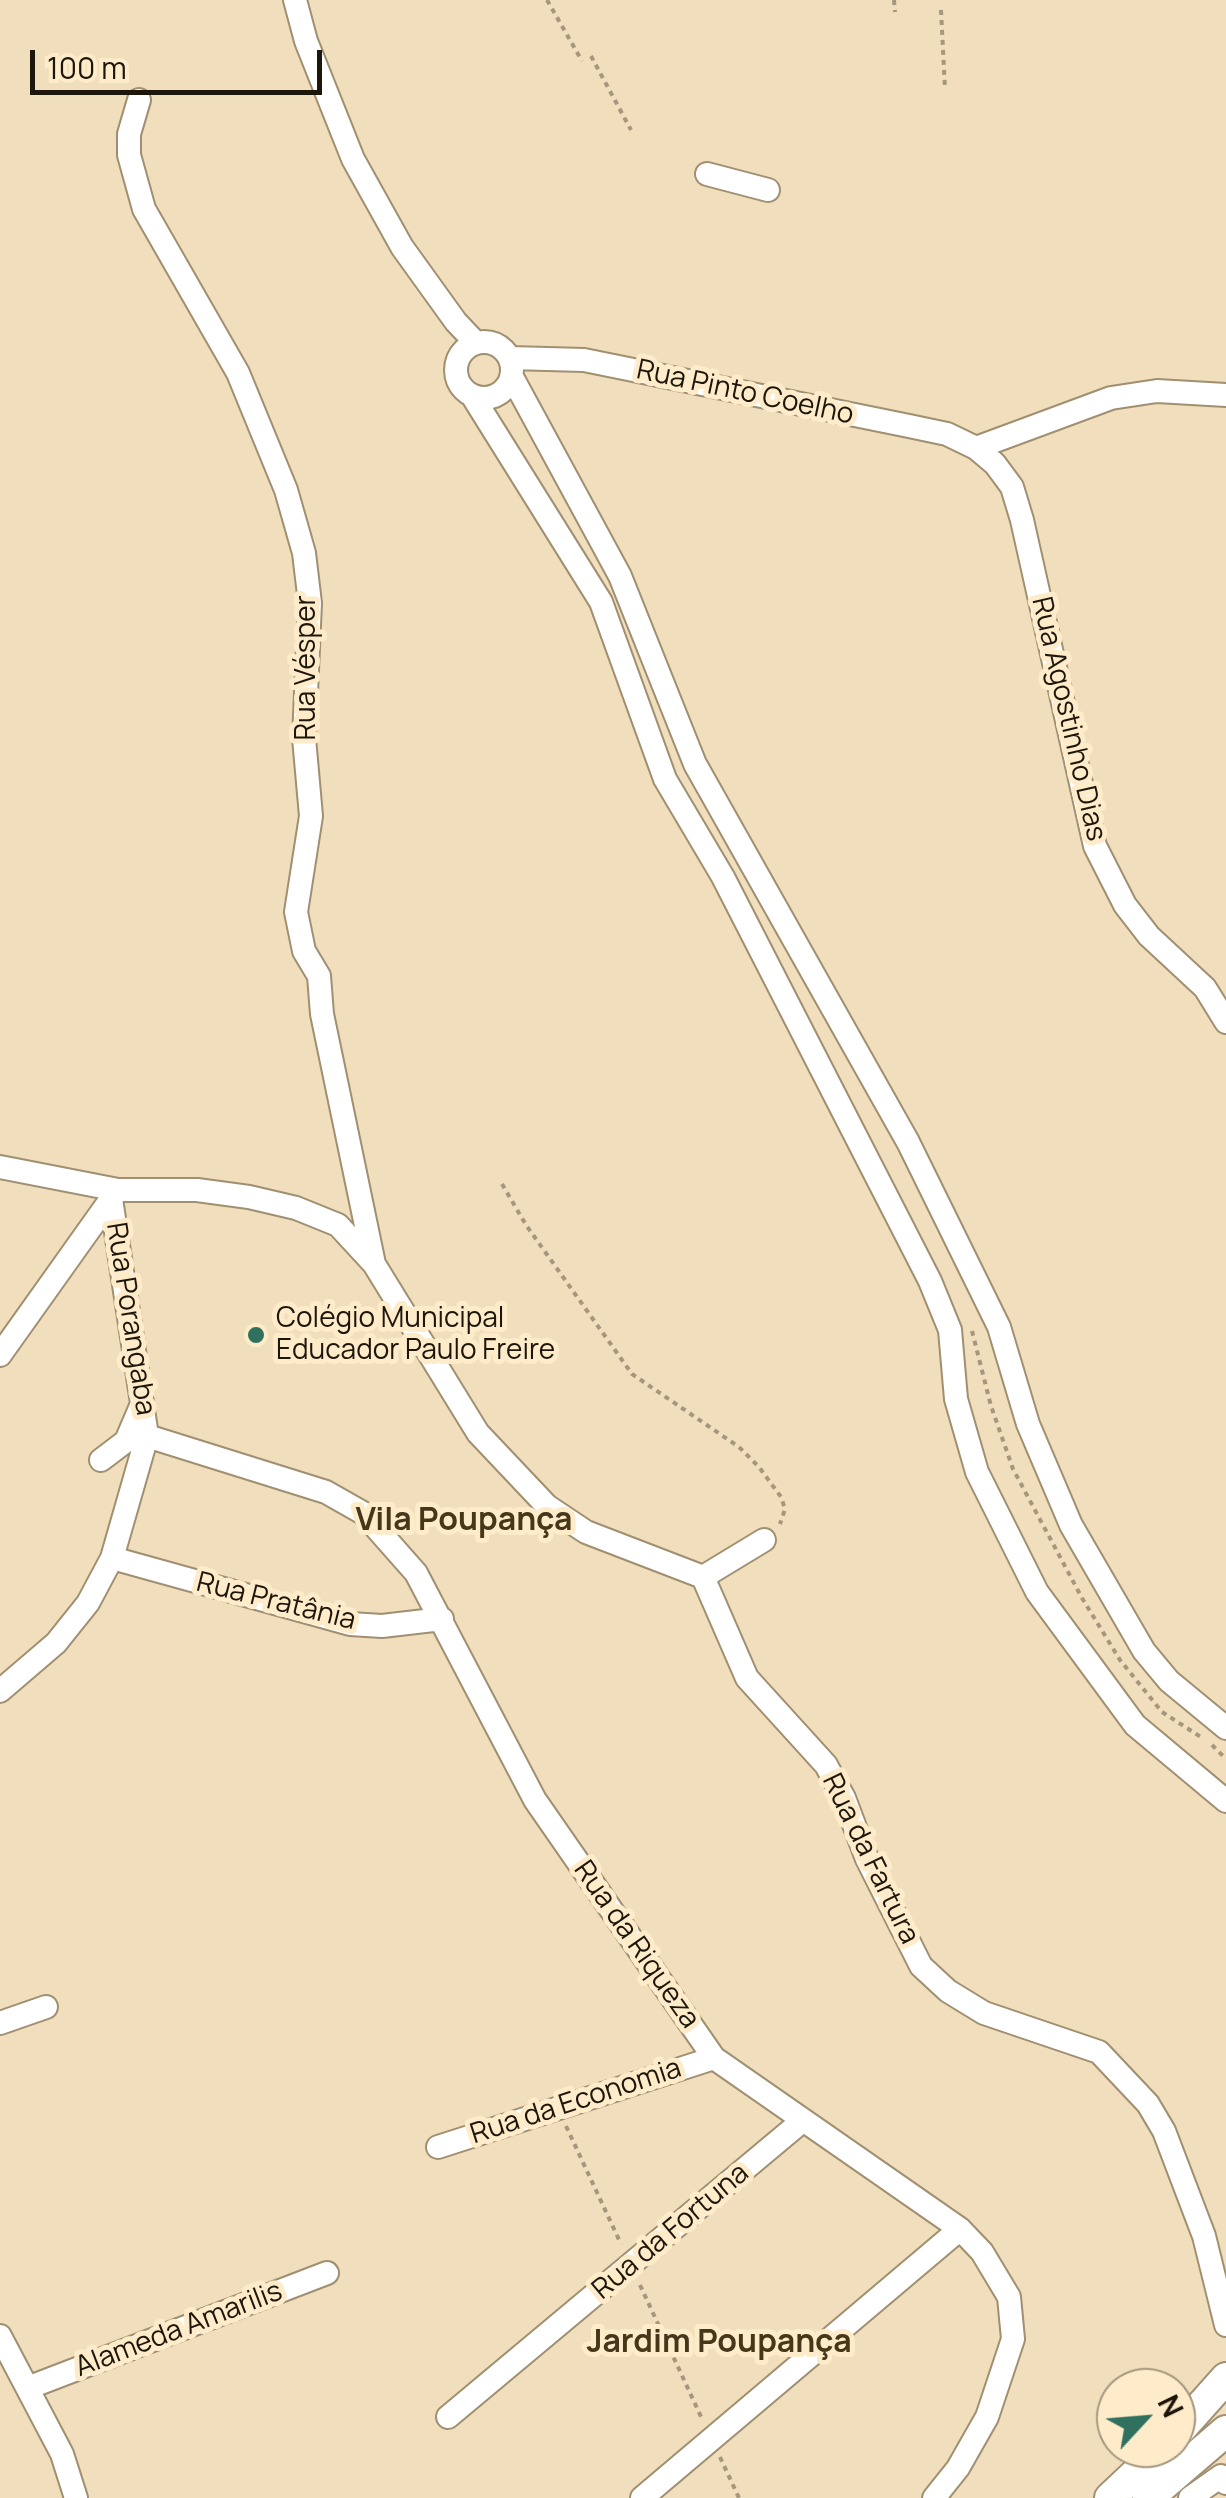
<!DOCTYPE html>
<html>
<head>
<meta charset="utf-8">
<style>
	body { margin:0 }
	#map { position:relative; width:1226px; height:2498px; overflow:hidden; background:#f1debd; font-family:Manrope,sans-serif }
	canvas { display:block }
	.north { position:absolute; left:1096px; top:2368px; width:100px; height:100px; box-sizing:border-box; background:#feebca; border:2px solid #a4967e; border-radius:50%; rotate:64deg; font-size:28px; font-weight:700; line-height:40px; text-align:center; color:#1d160b }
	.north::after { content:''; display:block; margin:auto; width:35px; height:45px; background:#30705f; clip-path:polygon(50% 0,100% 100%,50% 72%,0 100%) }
	.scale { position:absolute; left:30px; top:50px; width:292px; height:45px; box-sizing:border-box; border:5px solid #1d160b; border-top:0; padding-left:12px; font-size:30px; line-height:35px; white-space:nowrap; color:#1d160b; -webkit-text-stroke:8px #feebca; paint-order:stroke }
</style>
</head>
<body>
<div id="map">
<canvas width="1226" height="2498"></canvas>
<div class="north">N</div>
<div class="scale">100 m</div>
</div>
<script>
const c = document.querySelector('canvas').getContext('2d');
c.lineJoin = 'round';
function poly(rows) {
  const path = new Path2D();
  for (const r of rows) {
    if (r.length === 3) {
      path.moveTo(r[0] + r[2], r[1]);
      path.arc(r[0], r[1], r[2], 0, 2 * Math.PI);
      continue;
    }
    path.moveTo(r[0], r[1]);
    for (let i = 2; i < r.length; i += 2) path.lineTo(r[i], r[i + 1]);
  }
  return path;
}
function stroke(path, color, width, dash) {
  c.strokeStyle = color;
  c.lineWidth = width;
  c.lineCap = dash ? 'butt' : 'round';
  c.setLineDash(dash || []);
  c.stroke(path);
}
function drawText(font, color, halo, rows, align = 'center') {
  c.font = font + ' Manrope,sans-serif';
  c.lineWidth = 10;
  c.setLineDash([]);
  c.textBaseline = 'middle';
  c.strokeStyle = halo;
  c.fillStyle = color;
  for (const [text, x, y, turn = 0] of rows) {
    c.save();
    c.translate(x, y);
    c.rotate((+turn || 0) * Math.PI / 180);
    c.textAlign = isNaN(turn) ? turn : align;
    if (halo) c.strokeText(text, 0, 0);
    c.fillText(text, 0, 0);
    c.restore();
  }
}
const minor = poly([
	[295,0,306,41,353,159,402,247,456,322,476,343],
	[139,100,129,134,129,155,144,209,238,373,286,490,304,553,310,603,304,738,311,816,296,912,304,951,319,976,322,1014,374,1264],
	[707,174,768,190],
	[484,370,28],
	[510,358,584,360,909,426,947,434,976,448,995,464,1012,487,1022,520,1095,846,1125,905,1149,936,1205,988,1226,1022],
	[512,377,620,576,695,764,908,1142,999,1327,1028,1424,1071,1525,1144,1651,1169,1681,1226,1728],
	[473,397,601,602,665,779,723,877,930,1281,950,1330,956,1399,977,1472,1037,1592,1135,1725,1226,1801],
	[976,448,1111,398,1157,391,1226,395],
	[0,1167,118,1190,197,1190,249,1197,296,1208,338,1225,374,1264,478,1433,547,1506,586,1532,703,1577,747,1678,826,1765,844,1798,867,1859,921,1966,948,1991,984,2013,1099,2052,1148,2104,1164,2131,1204,2236,1226,2325],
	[0,1355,116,1192],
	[147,1436,326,1492,363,1513,416,1573,535,1800,714,2058,960,2229,982,2252,1009,2297,1013,2339,987,2417,958,2468,934,2498],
	[101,1460,126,1441,141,1406],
	[112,1558,350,1624,382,1626,442,1619],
	[703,1577,764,1540],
	[0,1691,56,1643,88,1603,112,1558,147,1436,111,1199],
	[0,2023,46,2007],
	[438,2147,714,2058],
	[0,2336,62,2454,76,2498],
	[30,2387,327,2273],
	[448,2417,801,2122],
	[642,2498,960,2229],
	[1190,2498,1221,2476,1226,2483]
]);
const major = poly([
	[1176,2434,1226,2378],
	[1110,2498,1163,2448],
	[1148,2498,1226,2431]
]);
stroke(minor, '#a08f70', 26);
stroke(major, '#a08f70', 34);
stroke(poly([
	[547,0,582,61],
	[894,0,895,12],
	[941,10,945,89],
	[591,56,631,130],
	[502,1184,526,1225,632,1374,739,1447,759,1467,781,1497,785,1509,780,1524],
	[972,1331,991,1406,1013,1469,1082,1598,1120,1660,1162,1712,1204,1739],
	[1212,1745,1226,1759],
	[566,2126,621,2244],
	[640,2285,703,2421],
	[720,2457,739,2498]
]), '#a5967d', 4, [5, 5]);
stroke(minor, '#fff', 22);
stroke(major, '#fff', 30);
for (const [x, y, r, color] of [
	[256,1335,10,"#30705f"]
]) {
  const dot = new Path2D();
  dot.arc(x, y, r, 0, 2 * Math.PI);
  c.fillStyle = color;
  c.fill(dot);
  stroke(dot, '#feebca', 4);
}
drawText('28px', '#1d160b', '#feebca', [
	["Rua Pinto Coelho",745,393,12],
	["Rua Vésper",307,668,-90],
	["Rua Agostinho Dias",1068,719,77],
	["Rua Porangaba",130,1319,81],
	["Rua Pratânia",276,1602,14],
	["Rua da Fartura",870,1859,64],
	["Rua da Riqueza",636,1945,55],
	["Rua da Economia",576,2102,-18],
	["Rua da Fortuna",671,2232,-40],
	["Alameda Amarilis",179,2330,-21]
]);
drawText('28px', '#1d160b', '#feebca', [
	["Colégio Municipal",276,1319],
	["Educador Paulo Freire",276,1351]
], 'left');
drawText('bold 32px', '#46371b', '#feebca', [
	["Vila Poupança",464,1521],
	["Jardim Poupança",719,2343]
]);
</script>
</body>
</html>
